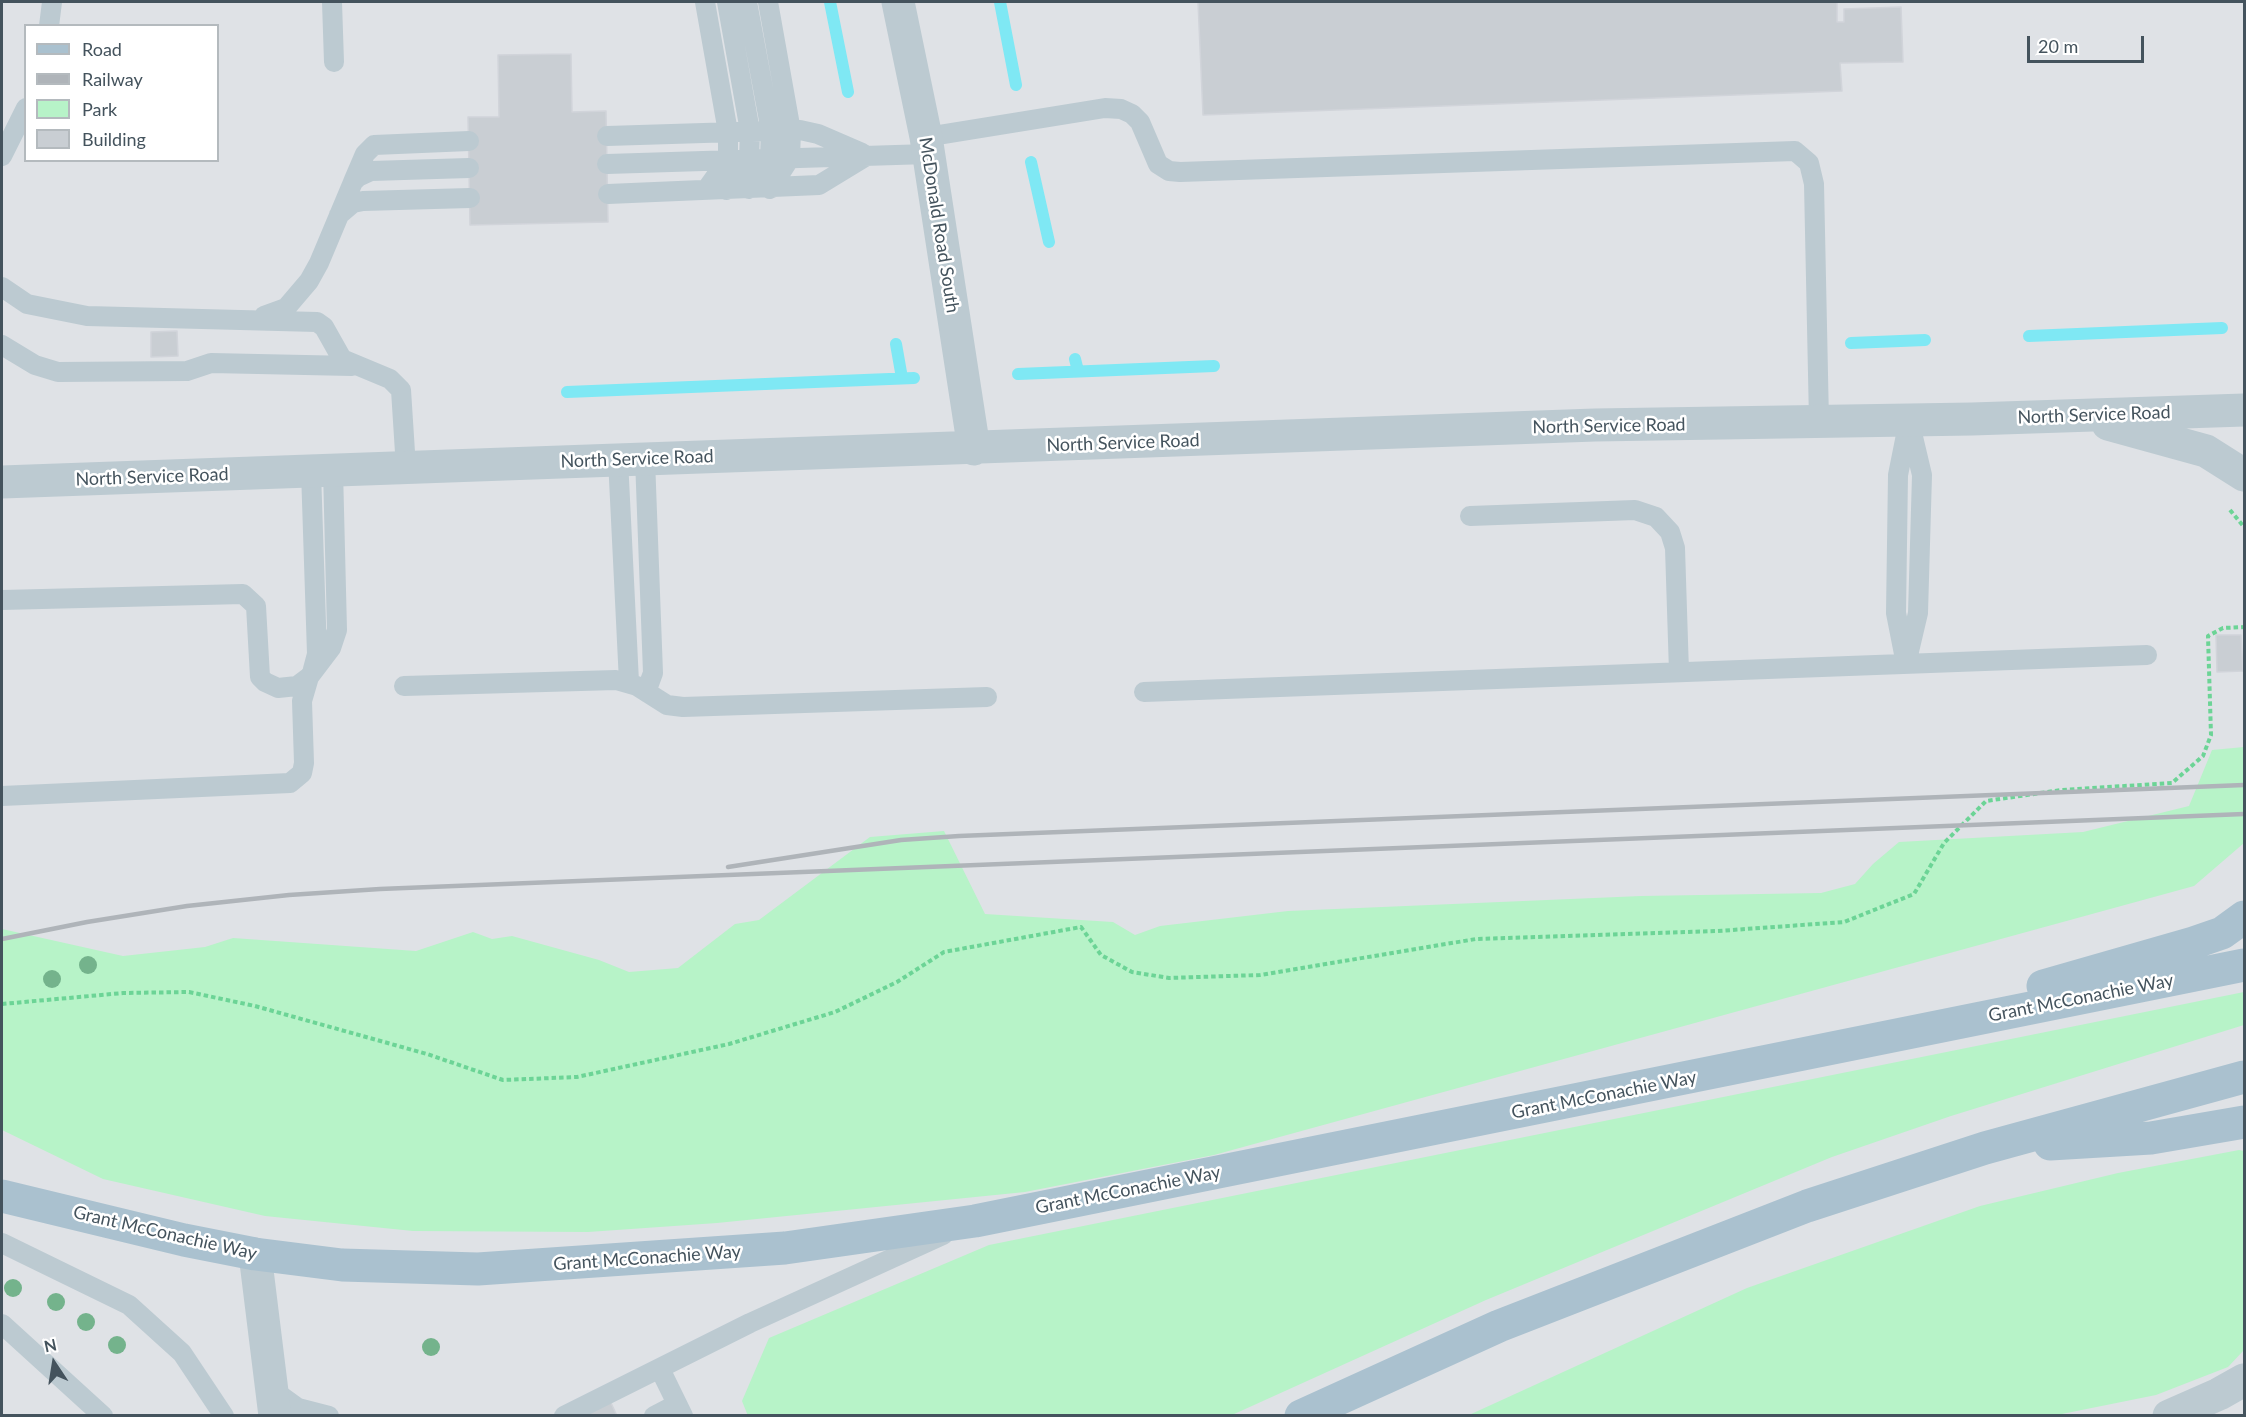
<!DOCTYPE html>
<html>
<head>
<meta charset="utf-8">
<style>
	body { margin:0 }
	#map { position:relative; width:2246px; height:1417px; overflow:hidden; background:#f0eded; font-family:Lato,sans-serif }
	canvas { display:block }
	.frame { position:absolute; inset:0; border:3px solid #44535d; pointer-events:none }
	.legend { position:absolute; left:24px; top:24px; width:195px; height:138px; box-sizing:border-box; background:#fff; border:2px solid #b4babe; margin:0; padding:8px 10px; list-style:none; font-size:18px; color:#44535d }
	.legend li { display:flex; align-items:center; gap:12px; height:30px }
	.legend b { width:30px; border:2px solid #b4babe }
	.north { position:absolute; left:24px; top:1333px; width:60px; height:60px; -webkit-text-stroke:4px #fff; paint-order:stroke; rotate:348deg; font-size:16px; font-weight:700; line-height:24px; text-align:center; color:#44535d }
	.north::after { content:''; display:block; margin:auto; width:21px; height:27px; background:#44535d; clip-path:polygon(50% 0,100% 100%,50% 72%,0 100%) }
	.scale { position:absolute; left:2027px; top:36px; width:117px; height:27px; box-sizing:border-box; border:3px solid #44535d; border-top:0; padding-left:8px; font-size:18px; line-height:21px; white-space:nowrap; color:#44535d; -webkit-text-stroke:4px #fff; paint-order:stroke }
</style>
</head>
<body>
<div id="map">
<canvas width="2246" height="1417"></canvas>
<div class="frame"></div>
<ul class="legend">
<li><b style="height:8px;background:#aac1cf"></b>Road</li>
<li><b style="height:8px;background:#afb4b9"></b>Railway</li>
<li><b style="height:16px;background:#b7f3c8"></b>Park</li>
<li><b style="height:16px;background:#c9ced3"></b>Building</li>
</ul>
<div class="north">N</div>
<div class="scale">20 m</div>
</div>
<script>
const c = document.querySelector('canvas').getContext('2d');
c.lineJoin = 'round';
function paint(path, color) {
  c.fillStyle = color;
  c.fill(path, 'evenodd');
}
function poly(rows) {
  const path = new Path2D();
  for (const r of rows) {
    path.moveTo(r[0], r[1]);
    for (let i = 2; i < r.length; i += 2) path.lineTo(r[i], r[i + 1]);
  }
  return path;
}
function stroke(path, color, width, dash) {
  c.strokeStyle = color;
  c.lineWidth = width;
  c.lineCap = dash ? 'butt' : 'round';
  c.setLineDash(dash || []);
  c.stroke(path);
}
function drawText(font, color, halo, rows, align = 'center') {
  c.font = font + ' Lato,sans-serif';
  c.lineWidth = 5;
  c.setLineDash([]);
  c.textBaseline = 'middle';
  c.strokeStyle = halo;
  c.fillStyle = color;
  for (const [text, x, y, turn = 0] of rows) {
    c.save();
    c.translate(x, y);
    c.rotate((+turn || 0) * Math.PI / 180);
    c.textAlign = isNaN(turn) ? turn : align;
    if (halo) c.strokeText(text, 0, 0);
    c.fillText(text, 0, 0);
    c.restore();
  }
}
paint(poly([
	[2,2,2244,2,2244,1415,2,1415],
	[26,26,218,26,218,160,26,160]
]), '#dfe2e6');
paint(poly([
	[2244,747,2244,843,2194,886,1214,1155,1025,1192,717,1223,588,1232,413,1231,265,1216,103,1179,2,1130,2,929,123,956,205,947,233,938,416,951,473,932,492,939,512,936,599,960,629,972,678,968,735,924,759,920,870,837,944,831,985,914,1113,922,1135,935,1160,926,1288,911,1641,896,1821,893,1855,884,1873,864,1899,842,2083,832,2189,806,2212,750],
	[2244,992,2244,1025,1951,1116,1832,1157,1486,1300,1232,1415,748,1416,742,1401,769,1338,989,1245],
	[2239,1150,2244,1151,2244,1350,2228,1367,2156,1395,2052,1416,1469,1415,1747,1288,1980,1206,2118,1173]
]), '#b7f3c8');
stroke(poly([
	[830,2,848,92],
	[1000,2,1016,85],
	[1031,162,1049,242],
	[2029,336,2222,328],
	[1851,343,1925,340],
	[896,344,902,378],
	[1075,359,1078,371],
	[1018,374,1214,366],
	[567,392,914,378]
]), '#7fe8f4', 12);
const building = poly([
	[1198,2,1837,2,1837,22,1844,22,1844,9,1901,7,1903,62,1840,63,1842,91,1203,115,1198,2],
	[571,54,572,112,606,111,608,222,470,225,468,117,499,117,498,55,571,54],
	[177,331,178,356,151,357,151,332,177,331],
	[2216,635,2241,635,2243,671,2217,672,2216,635],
	[607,1394,617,1416,563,1416,607,1394]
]);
paint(building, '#c9ced3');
stroke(building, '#d1d4da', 1.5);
stroke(poly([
	[2230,510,2244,527],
	[2,1004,123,993,189,992,255,1006,427,1054,503,1080,577,1077,729,1044,835,1012,897,982,944,952,1081,927,1101,955,1132,972,1169,978,1260,975,1476,939,1718,931,1844,922,1914,894,1944,843,1986,801,2061,790,2172,783,2203,756,2211,735,2208,636,2223,628,2244,627]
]), '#6cd496', 4, [4.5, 3]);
stroke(poly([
	[332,2,334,62],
	[705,2,728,132,728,159,706,190],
	[727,2,750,131,749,159,727,190],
	[747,2,771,131,770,158,749,189],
	[768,2,791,131,790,158,770,189],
	[49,26,52,2],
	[607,136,800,130,818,134,862,153],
	[926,137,1105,108,1121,109,1132,114,1140,122,1158,164,1169,171,1180,172,1795,151,1809,163,1814,184,1819,421],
	[2,156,26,108],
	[607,164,928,154],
	[353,182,365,154,374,145,469,141],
	[608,194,819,185,865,157],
	[339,215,353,203,363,201,470,198],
	[2,287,27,304,87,316,317,322,324,327,342,359,390,379,401,390,406,468],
	[264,316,286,308,309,281,319,263,353,182,358,177,371,171,469,168],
	[2,345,35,365,58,372,187,371,211,363,352,366],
	[1909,420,1922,475,1918,613,1906,664,1896,613,1898,475,1909,420],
	[618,459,629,682],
	[645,459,653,673,646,692],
	[311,471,317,654,313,669],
	[1470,516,1635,510,1656,517,1670,532,1675,548,1679,672],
	[2,600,243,594,256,606,260,677,265,682,278,688,297,686,309,677,302,701,304,763,302,773,290,783,2,796],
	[309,677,331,648,337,630,333,470],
	[404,686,616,680,637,686,667,705,683,707,987,697],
	[1144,692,2147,655],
	[2,1243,129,1305,182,1353,224,1416],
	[2,1324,103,1416],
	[660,1369,683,1416],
	[274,1385,280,1395,298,1408,329,1416],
	[564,1416,750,1323,943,1235],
	[654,1416,677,1404]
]), '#bccad1', 20);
stroke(poly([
	[898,2,926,137,974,449],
	[2108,424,2206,451,2244,475],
	[2,482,1595,425,1972,419,2244,410],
	[255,1254,275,1416]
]), '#bccad1', 33);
stroke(poly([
	[2169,1416,2219,1394,2244,1380]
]), '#bccad1', 33);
stroke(poly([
	[2043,986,2193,943,2222,933,2244,917],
	[2050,1144,2151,1138,2244,1122],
	[2,1196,184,1240,255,1254,342,1265,478,1269,785,1248,975,1221,2244,965],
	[1301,1416,1499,1326,1807,1206,1985,1148,2244,1077]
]), '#aac1cf', 33);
stroke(poly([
	[728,867,901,840,959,836,2244,785],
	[2,939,87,922,187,906,289,895,380,889,2244,814]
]), '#afb4b9', 4.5);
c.fillStyle = '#74b38c';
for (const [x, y] of [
	[88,965],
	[52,979],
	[13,1288],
	[56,1302],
	[86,1322],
	[117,1345],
	[431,1347]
]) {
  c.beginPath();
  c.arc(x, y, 9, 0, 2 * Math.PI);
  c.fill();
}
drawText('18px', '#44535d', '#fff', [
	["McDonald Road South",939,225,81],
	["North Service Road",2094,415,-2],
	["North Service Road",1609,426,-1],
	["North Service Road",1123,443,-2],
	["North Service Road",637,459,-2],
	["North Service Road",152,477,-2],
	["Grant McConachie Way",2081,998,-11],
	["Grant McConachie Way",1604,1095,-11],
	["Grant McConachie Way",1128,1190,-11],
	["Grant McConachie Way",165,1233,13],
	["Grant McConachie Way",647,1258,-4]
]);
</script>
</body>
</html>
